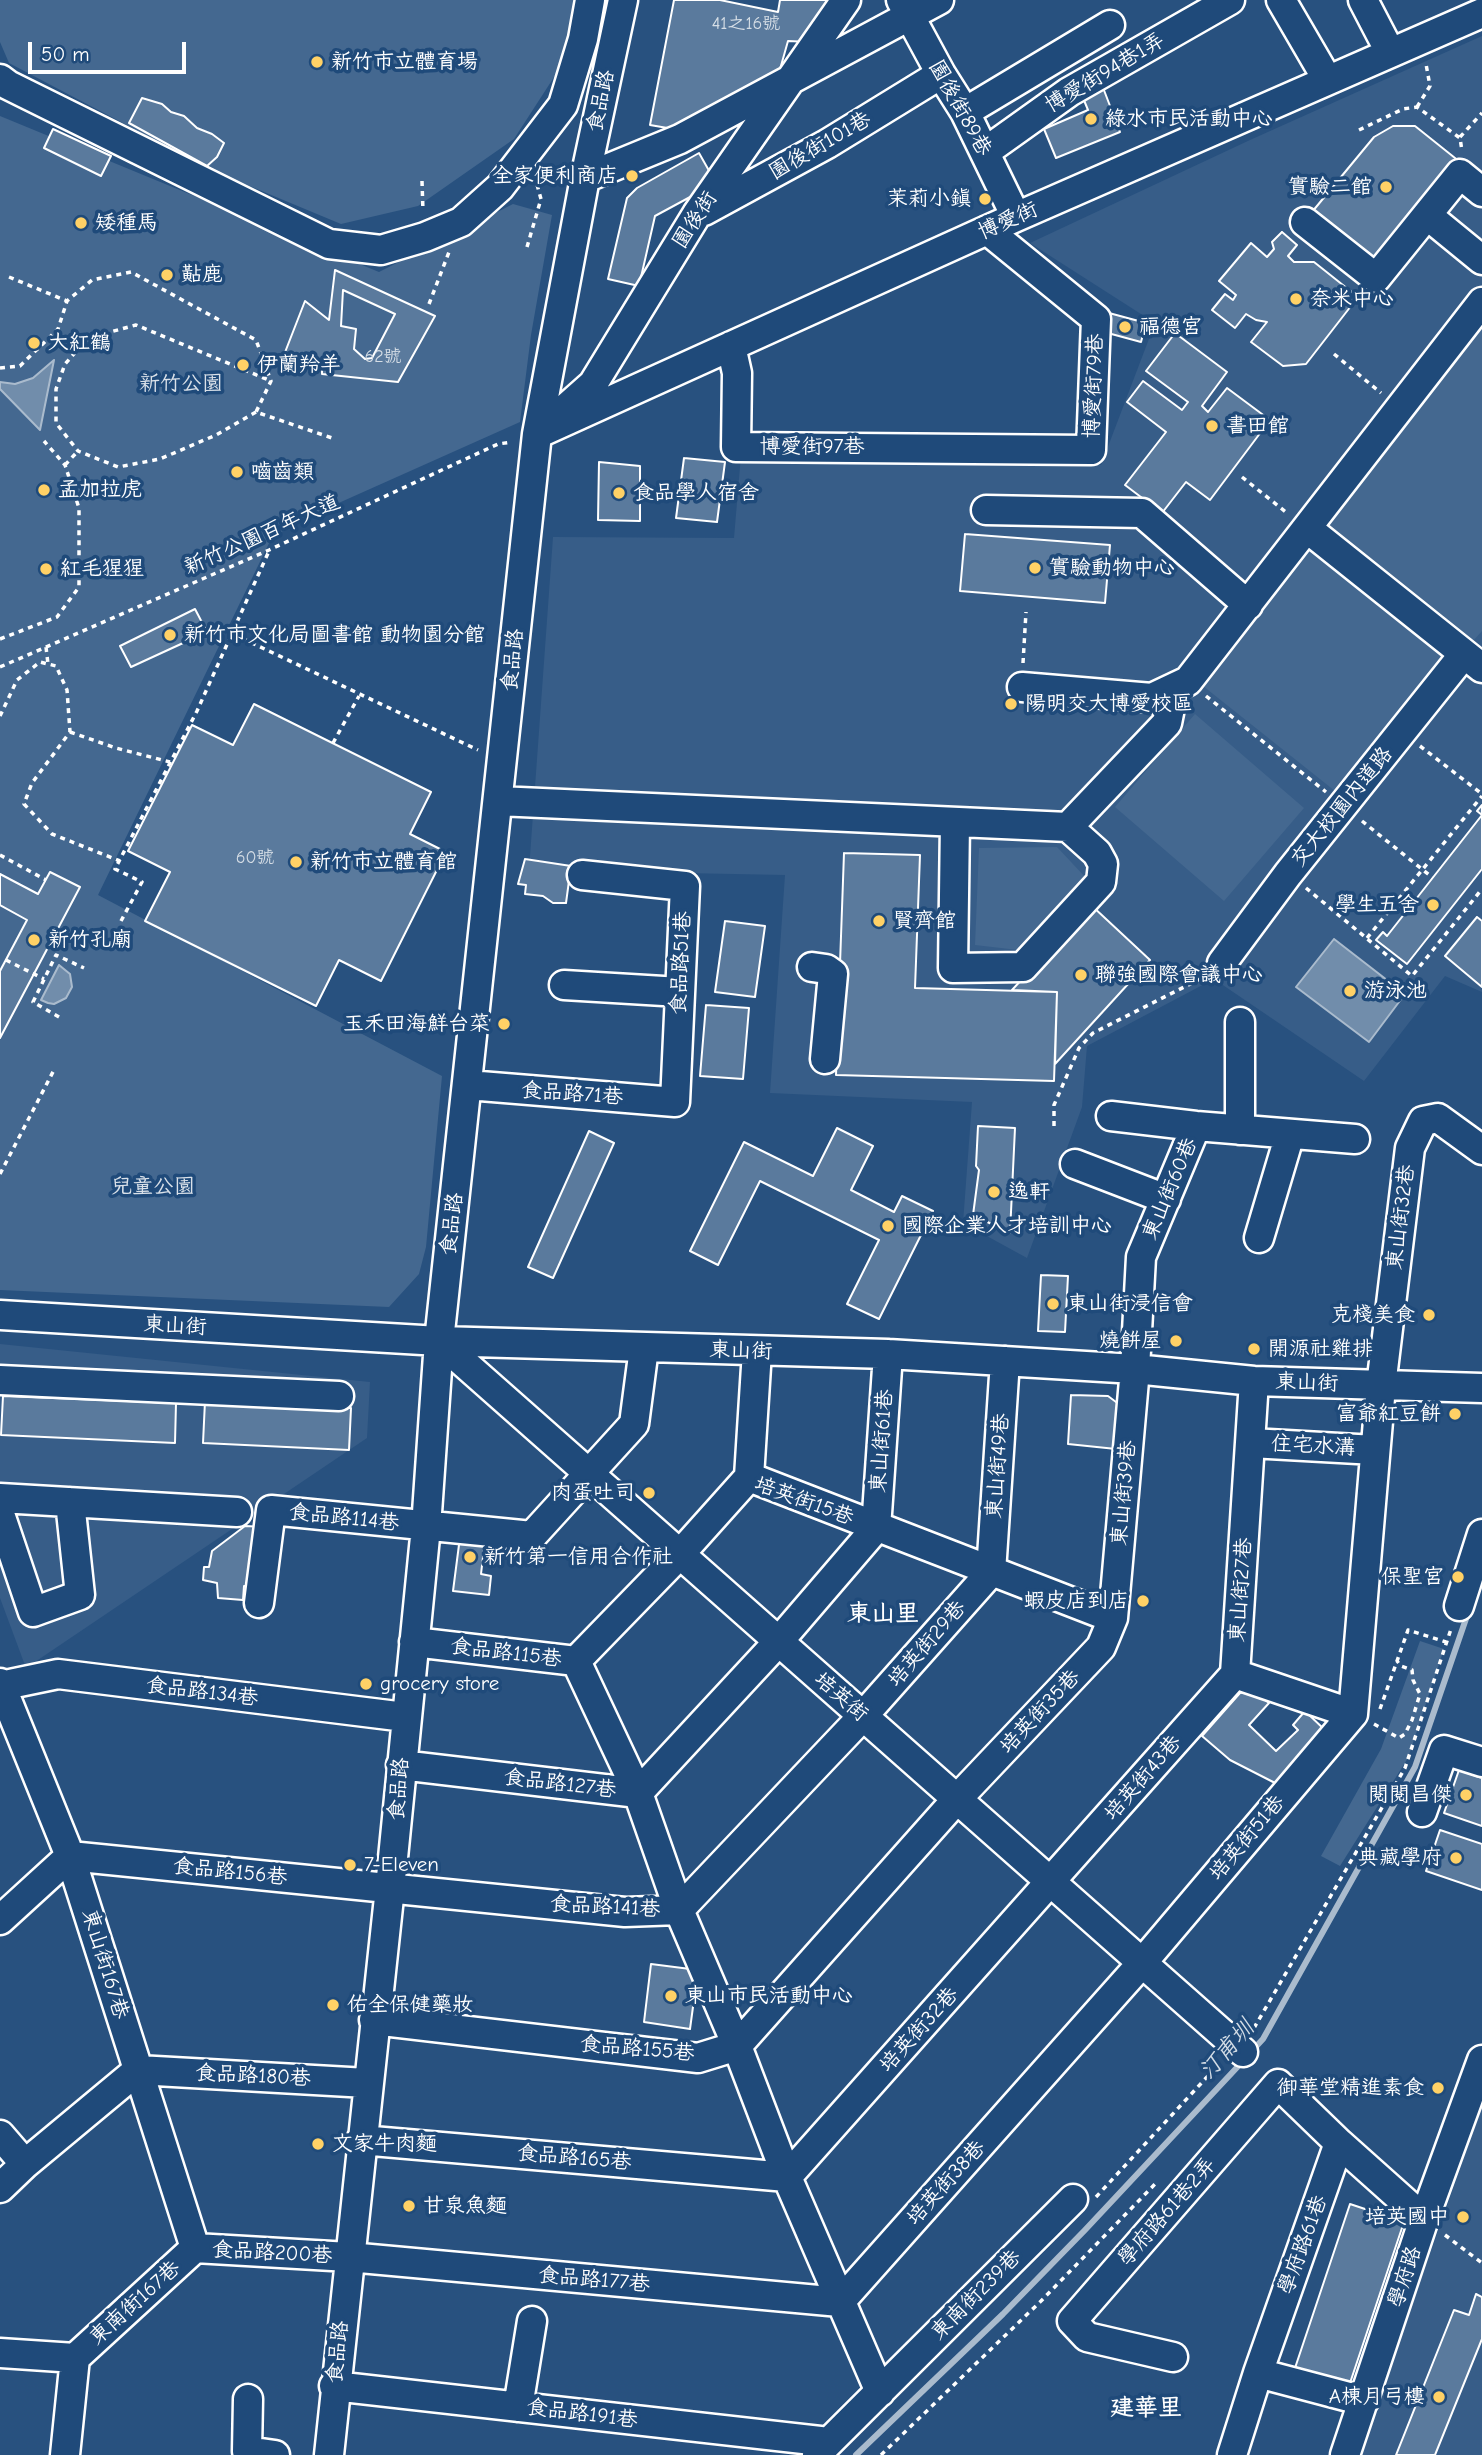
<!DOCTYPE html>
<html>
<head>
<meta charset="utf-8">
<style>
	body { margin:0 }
	#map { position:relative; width:1482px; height:2455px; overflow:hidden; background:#28517f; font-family:"Comic Neue",sans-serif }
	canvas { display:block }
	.scale { position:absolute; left:28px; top:42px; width:158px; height:32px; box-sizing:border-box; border:4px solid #fff; border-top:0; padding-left:9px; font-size:21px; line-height:24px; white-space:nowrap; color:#fff; -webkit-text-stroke:5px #1f4a7a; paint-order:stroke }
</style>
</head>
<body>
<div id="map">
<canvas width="1482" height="2455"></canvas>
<div class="scale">50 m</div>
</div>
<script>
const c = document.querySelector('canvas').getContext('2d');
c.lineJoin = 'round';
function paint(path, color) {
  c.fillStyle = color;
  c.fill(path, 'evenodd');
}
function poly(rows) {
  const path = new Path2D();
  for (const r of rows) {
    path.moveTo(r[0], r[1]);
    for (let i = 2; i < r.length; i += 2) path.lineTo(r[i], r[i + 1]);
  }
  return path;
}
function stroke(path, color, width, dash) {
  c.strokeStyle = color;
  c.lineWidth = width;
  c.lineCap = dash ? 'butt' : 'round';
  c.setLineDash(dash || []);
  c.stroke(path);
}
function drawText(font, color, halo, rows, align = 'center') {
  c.font = font + ' "Comic Neue","LXGW WenKai TC",sans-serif';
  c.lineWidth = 7;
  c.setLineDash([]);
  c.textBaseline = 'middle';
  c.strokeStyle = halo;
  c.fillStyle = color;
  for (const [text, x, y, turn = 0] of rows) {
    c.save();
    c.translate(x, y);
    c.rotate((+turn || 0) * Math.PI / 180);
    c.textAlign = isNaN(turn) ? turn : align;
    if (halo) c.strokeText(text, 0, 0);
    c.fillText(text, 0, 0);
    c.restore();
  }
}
paint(poly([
	[1482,36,1482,992,1445,976,1364,1081,1214,979,1087,1046,1082,1107,1027,1258,963,1223,972,1102,770,1093,785,875,529,870,553,537,734,538,741,455,1101,465,1155,323,1030,243,1250,140],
	[0,1344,370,1382,367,1438,26,1668,0,1598],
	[1482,2107,1482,2455,1359,2455,1404,2327]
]), '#375d88');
paint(poly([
	[0,0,575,0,567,57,514,139,418,206,341,224,216,172,9,63,0,42],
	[0,116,379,272,513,204,552,215,531,335,520,422,314,514,272,537,98,895,442,1076,426,1247,419,1274,389,1307,0,1290],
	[1482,319,1482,631,1473,641,1321,524],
	[1309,543,1451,657,1340,795,1198,682],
	[1195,714,1304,808,1224,901,1115,807],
	[1057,847,1086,878,1018,950,975,945,979,848],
	[1420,1641,1444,1649,1408,1758,1340,1866,1321,1856,1381,1749]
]), '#446890');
const water = poly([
	[54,360,40,430,0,389,0,382,15,384,33,378,54,360],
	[1334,939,1405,994,1369,1042,1296,987,1334,939],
	[59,965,70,974,72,987,66,998,54,1004,48,1003,41,1000,59,965]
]);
paint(water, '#718dab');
stroke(water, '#aabbcd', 2);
stroke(poly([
	[1250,2053,1263,2039,1415,1767,1469,1610],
	[856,2455,1003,2314,1085,2230,1243,2061]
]), '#aabbcd', 6);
const building = poly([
	[674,0,720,0,778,12,780,0,832,0,809,42,788,41,777,80,685,131,650,125,674,0],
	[1102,85,1120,132,1056,158,1044,129,1088,110,1081,93,1102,85],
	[142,98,162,104,171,112,184,116,197,128,212,134,224,143,217,157,207,166,129,123,142,98],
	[1393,126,1415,126,1460,162,1376,260,1312,212,1374,137,1393,126],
	[53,129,111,156,101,176,44,148,53,129],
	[699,153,716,183,655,216,639,286,608,279,627,198,637,188,699,153],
	[1282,232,1297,245,1288,256,1294,262,1314,262,1358,297,1306,364,1283,366,1251,342,1267,322,1256,320,1246,314,1235,328,1212,310,1225,294,1233,300,1236,295,1219,281,1251,243,1267,257,1274,249,1272,242,1282,232],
	[335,270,435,316,398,382,322,374,322,363,282,360,305,301,329,320,335,270],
	[343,290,395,314,372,358,365,359,354,349,356,329,341,326,343,290],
	[1109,313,1146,323,1141,342,1104,332,1109,313],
	[1175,333,1227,372,1202,406,1208,412,1227,388,1270,420,1210,500,1186,482,1162,513,1125,485,1166,432,1127,402,1143,381,1182,410,1188,402,1146,371,1175,333],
	[684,458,725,462,717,522,676,518,684,458],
	[599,462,640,466,640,521,598,520,599,462],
	[965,534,1110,545,1105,603,960,591,965,534],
	[195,609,207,632,131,667,120,646,195,609],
	[254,704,431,792,410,834,446,852,381,981,339,960,316,1006,145,921,170,872,128,851,192,725,233,745,254,704],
	[1482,805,1482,869,1407,964,1376,940,1383,932,1387,936,1482,815,1477,811,1482,805],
	[844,853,920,855,915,988,1057,992,1054,1081,836,1075,844,853],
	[525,859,571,866,566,903,553,903,543,896,525,894,526,885,518,884,525,859],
	[50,872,80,887,0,1038,0,971,27,920,0,905,0,874,38,894,50,872],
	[1091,905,1150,960,1055,1064,1057,992,1012,990,1091,905],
	[1477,917,1482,921,1482,987,1445,956,1477,917],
	[725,921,765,926,755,997,715,992,725,921],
	[706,1005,749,1008,743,1079,700,1076,706,1005],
	[978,1126,1015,1128,1010,1233,973,1215,979,1170,976,1166,978,1126],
	[837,1128,873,1146,851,1190,894,1212,902,1196,933,1211,879,1319,847,1304,879,1240,760,1181,718,1265,690,1251,744,1142,813,1176,837,1128],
	[589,1131,614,1143,553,1278,528,1267,589,1131],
	[1041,1275,1068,1276,1065,1332,1038,1331,1041,1275],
	[1071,1395,1108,1396,1120,1405,1116,1449,1068,1444,1071,1395],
	[3,1396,176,1403,175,1443,1,1435,3,1396],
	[205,1401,351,1408,349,1450,203,1443,205,1401],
	[245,1526,265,1527,256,1586,244,1586,243,1600,218,1598,217,1583,203,1580,204,1567,209,1567,212,1551,245,1526],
	[460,1537,485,1540,481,1574,491,1576,489,1595,453,1591,460,1537],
	[1254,1690,1269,1703,1249,1725,1276,1751,1298,1730,1293,1725,1305,1711,1327,1732,1279,1785,1230,1760,1202,1736,1240,1693,1254,1690],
	[1459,1770,1482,1778,1482,1826,1444,1813,1459,1770],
	[1440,1830,1482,1844,1482,1890,1426,1871,1440,1830],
	[651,1964,698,1970,690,2029,644,2022,651,1964],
	[1350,2204,1404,2222,1349,2386,1295,2368,1350,2204],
	[1476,2294,1482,2297,1482,2339,1435,2455,1396,2455,1454,2310,1469,2315,1476,2294]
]);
paint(building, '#5a7a9d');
stroke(building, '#fff', 2);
const minor = poly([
	[901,0,941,74,965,112,1016,217],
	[1281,0,1327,79],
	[1363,0,1390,52],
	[0,79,8,85,329,244,381,250,425,237,461,222,500,187,563,105,583,39,590,0],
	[965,112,1110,25],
	[985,152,1069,92,1230,0],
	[585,178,680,139,939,0],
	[704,211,827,144,941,74],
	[1427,215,1482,260],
	[1305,222,1376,278,1460,174,1482,192],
	[731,346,737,373,736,447,1091,450,1096,319,987,230],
	[557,416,593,384,697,214,846,0],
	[537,434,1016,217,1482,13],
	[986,510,1142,513,1248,605],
	[1308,529,1482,668],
	[1022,687,1152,698,1188,681,1482,302],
	[498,801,1068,827,1167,723,1174,688],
	[955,822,953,968,1023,967,1101,882,1103,864,1097,853,1068,827],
	[1222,963,1288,874,1464,654],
	[812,967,826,969,833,974,825,1059],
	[564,985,680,992],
	[1240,1022,1240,1130],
	[468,1085,675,1102,685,886,582,875],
	[1111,1116,1196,1126,1355,1139],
	[1075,1164,1166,1199],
	[1259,1238,1290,1134],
	[0,1315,439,1341,888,1354,1135,1369,1254,1381,1482,1388],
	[439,1341,1243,2052],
	[0,1380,339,1396],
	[1254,1381,1235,1674,1353,1714],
	[1251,1443,1375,1450],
	[749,1477,757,1351],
	[0,1498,237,1512],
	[0,1514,33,1612,80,1595,70,1502],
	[876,1528,888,1354],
	[991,1572,1005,1361],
	[259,1603,271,1510,532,1536,634,1424,644,1348],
	[1459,1606,1482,1534],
	[414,1642,576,1661,680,1554,749,1477,1113,1618],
	[576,1661,638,1793,679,1910,737,2046,787,2177,880,2392],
	[0,1683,70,1856,195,2248],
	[0,1686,58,1674,405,1717],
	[1353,1714,1381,1386,1410,1148,1423,1121,1438,1118,1482,1150],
	[401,1765,638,1793,779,1641,876,1528],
	[1422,1812,1444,1750,1482,1762],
	[0,1920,70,1856,625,1912,679,1910,863,1716,991,1572],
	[374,2020,698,2058,737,2046,957,1799,1101,1647,1113,1618,1135,1369,1141,1257,1196,1126],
	[0,2135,25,2164],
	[361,2140,787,2177],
	[787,2177,1235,1674],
	[0,2188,25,2164,138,2070,367,2083],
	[195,2248,349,2257,840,2302],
	[840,2302,1142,1963,1353,1714],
	[0,2353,75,2358],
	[1173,2357,1087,2337,1072,2321,1278,2084,1339,2143],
	[1258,2373,1364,2401],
	[334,2386,829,2442],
	[248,2399,247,2451,275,2455],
	[518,2407,532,2321],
	[817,2454,1073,2199],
	[65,2455,75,2358,195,2248],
	[329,2455,390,1888,426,1527,439,1341,537,434,585,178,623,0],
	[1232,2455,1258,2373,1339,2143,1424,2219],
	[1345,2455,1424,2219,1482,2060]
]);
stroke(minor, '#fff', 33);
stroke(poly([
	[1417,107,1430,86,1426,64],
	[1359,130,1403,109,1417,107,1460,138,1462,151],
	[1460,137,1482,113],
	[422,181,423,211],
	[527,247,541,199,536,181],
	[9,277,67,301],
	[429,304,449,252],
	[1334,354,1381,393],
	[0,368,20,366,58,329,67,301,92,280,131,272,256,340,271,381,256,412,335,439],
	[256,412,216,435,160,459,118,467,78,451,56,423,56,389,65,364,88,338,136,325,271,381],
	[65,465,78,451],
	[1242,477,1287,513],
	[233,634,478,750],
	[0,639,57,617,79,587,79,508,65,465,44,441],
	[46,647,48,664],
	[1023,663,1026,612],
	[0,667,269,550,498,444,512,442],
	[1206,696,1326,792],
	[0,716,17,680,40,662,56,666,67,690,70,732,32,783,24,804,52,834,120,861],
	[70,732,116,748,170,762],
	[333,743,359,696],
	[1420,746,1482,794],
	[1362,821,1433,878],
	[0,855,46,880],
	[1306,888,1412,976,1482,889],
	[121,921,142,882,115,869,197,711,269,551],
	[1367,938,1482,796],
	[6,960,44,979],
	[59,1017,33,1002,56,955,84,968],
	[1054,1126,1054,1105,1079,1048,1093,1033,1204,977],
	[0,1174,55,1068],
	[1380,1709,1408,1630,1446,1642],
	[1374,1724,1399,1738,1405,1734,1412,1720,1420,1694,1413,1680,1412,1670,1401,1666,1397,1661],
	[1254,2028,1405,1768,1451,1629],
	[1096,2197,1219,2064],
	[1445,2235,1482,2263],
	[881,2455,1041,2301,1158,2181]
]), '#fff', 3.5, [5, 5]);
stroke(minor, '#1f4a7a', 28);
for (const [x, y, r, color] of [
	[317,62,7,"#ffd166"],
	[1091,119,7,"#ffd166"],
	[632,176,7,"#ffd166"],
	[1386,187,7,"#ffd166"],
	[985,199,7,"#ffd166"],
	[81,223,7,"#ffd166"],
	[167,275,7,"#ffd166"],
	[1296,299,7,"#ffd166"],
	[1125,327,7,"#ffd166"],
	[34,343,7,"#ffd166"],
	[243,365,7,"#ffd166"],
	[1212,426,7,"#ffd166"],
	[237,472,7,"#ffd166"],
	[44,490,7,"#ffd166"],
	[619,493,7,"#ffd166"],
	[1035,568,7,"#ffd166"],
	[46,569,7,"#ffd166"],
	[170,635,7,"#ffd166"],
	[1011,704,7,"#ffd166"],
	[296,862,7,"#ffd166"],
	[1433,905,7,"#ffd166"],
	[879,921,7,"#ffd166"],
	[34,940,7,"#ffd166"],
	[1081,975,7,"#ffd166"],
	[1350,991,7,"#ffd166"],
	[504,1024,7,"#ffd166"],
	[994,1192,7,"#ffd166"],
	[888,1226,7,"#ffd166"],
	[1053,1304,7,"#ffd166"],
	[1429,1315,7,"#ffd166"],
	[1176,1341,7,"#ffd166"],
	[1254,1349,7,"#ffd166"],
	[1455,1414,7,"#ffd166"],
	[649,1493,7,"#ffd166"],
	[470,1557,7,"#ffd166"],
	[1458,1577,7,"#ffd166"],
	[1143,1601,7,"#ffd166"],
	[366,1684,7,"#ffd166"],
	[1466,1795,7,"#ffd166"],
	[1456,1858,7,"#ffd166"],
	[350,1865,7,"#ffd166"],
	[671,1996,7,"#ffd166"],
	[333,2005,7,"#ffd166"],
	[1438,2088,7,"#ffd166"],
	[318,2144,7,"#ffd166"],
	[409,2206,7,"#ffd166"],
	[1463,2217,7,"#ffd166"],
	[1439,2397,7,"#ffd166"]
]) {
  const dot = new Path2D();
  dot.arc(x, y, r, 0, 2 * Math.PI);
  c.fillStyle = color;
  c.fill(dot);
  stroke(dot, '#1f4a7a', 2.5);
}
drawText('18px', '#d6dee6', null, [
	["41之16號",746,24],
	["62號",383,357],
	["60號",255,858]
]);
drawText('21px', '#fff', '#1f4a7a', [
	["新竹市立體育場",331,62],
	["綠水市民活動中心",1105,119],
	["全家便利商店",618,176,"right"],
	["實驗二館",1372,187,"right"],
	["茉莉小鎮",971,199,"right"],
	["矮種馬",95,223],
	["黇鹿",181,275],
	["奈米中心",1310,299],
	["福德宫",1139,327],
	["大紅鶴",48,343],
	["伊蘭羚羊",257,365],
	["書田館",1226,426],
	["嚙齒類",251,472],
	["孟加拉虎",58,490],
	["食品學人宿舍",633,493],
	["實驗動物中心",1049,568],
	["紅毛猩猩",60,569],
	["新竹市文化局圖書館 動物園分館",184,635],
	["陽明交大博愛校區",1025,704],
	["新竹市立體育館",310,862],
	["學生五舍",1419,905,"right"],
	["賢齊館",893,921],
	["新竹孔廟",48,940],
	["聯強國際會議中心",1095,975],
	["游泳池",1364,991],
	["玉禾田海鮮台菜",490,1024,"right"],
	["逸軒",1008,1192],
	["國際企業人才培訓中心",902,1226],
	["東山街浸信會",1067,1304],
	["克棧美食",1415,1315,"right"],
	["燒餅屋",1162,1341,"right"],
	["開源社雞排",1268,1349],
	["富爺紅豆餅",1441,1414,"right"],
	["肉蛋吐司",635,1493,"right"],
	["新竹第一信用合作社",484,1557],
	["保聖宮",1444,1577,"right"],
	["蝦皮店到店",1129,1601,"right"],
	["grocery store",380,1684],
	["閱閱昌傑",1452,1795,"right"],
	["典藏學府",1442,1858,"right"],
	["7-Eleven",364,1865],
	["東山市民活動中心",685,1996],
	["佑全保健藥妝",347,2005],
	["御華堂精進素食",1424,2088,"right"],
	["文家牛肉麵",332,2144],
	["甘泉魚麵",423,2206],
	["培英國中",1449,2217,"right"],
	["A棟月弓樓",1425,2397,"right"]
], 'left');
drawText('21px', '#fff', '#1f4a7a', [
	["博愛街94巷1弄",1105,73,-31],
	["食品路",601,101,-78],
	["園後街89巷",960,108,61],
	["園後街101巷",820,146,-30],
	["園後街",695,220,-57],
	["博愛街",1008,221,-24],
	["博愛街79巷",1094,386,-88],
	["博愛街97巷",812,447],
	["新竹公園百年大道",262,535,-24],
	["食品路",513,660,-84],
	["交大校園內道路",1342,807,-51],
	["食品路51巷",681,963,-87],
	["食品路71巷",572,1094,4],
	["東山街60巷",1170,1189,-67],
	["東山街32巷",1401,1217,-83],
	["食品路",452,1224,-83],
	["東山街",175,1326,3],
	["東山街",741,1351,2],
	["東山街",1307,1383,2],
	["東山街61巷",882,1441,-86],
	["住宅水溝",1313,1446,3],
	["東山街49巷",998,1466,-86],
	["東山街39巷",1124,1493,-85],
	["培英街15巷",804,1501,20],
	["食品路114巷",344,1518,6],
	["東山街27巷",1241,1590,-86],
	["培英街29巷",927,1644,-49],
	["食品路115巷",506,1653,7],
	["食品路134巷",202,1692,7],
	["培英街",841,1697,41],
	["培英街35巷",1040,1712,-47],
	["培英街43巷",1143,1778,-49],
	["食品路127巷",560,1784,7],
	["食品路",399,1789,-85],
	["培英街51巷",1247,1838,-50],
	["食品路156巷",230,1872,6],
	["食品路141巷",605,1907,3],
	["東山街167巷",105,1964,73],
	["培英街32巷",919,2030,-48],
	["食品路155巷",637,2049,5],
	["食品路180巷",253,2076,3],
	["食品路165巷",574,2158,5],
	["培英街38巷",946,2183,-48],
	["學府路61巷2弄",1167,2212,-49],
	["學府路61巷",1303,2245,-70],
	["食品路200巷",272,2253,3],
	["學府路",1405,2277,-72],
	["食品路177巷",594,2280,5],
	["東南街239巷",976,2295,-45],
	["東南街167巷",135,2303,-42],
	["食品路",338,2352,-84],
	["食品路191巷",582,2414,7]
]);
drawText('21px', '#dae1e9', '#1f4a7a', [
	["新竹公園",181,384],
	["兒童公園",153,1187]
]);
drawText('italic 23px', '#d4dde6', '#1f4a7a', [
	["汀甫圳",1227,2050,-49]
]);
drawText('bold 24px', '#fff', '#1f4a7a', [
	["東山里",883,1614],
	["建華里",1146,2408]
]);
</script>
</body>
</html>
